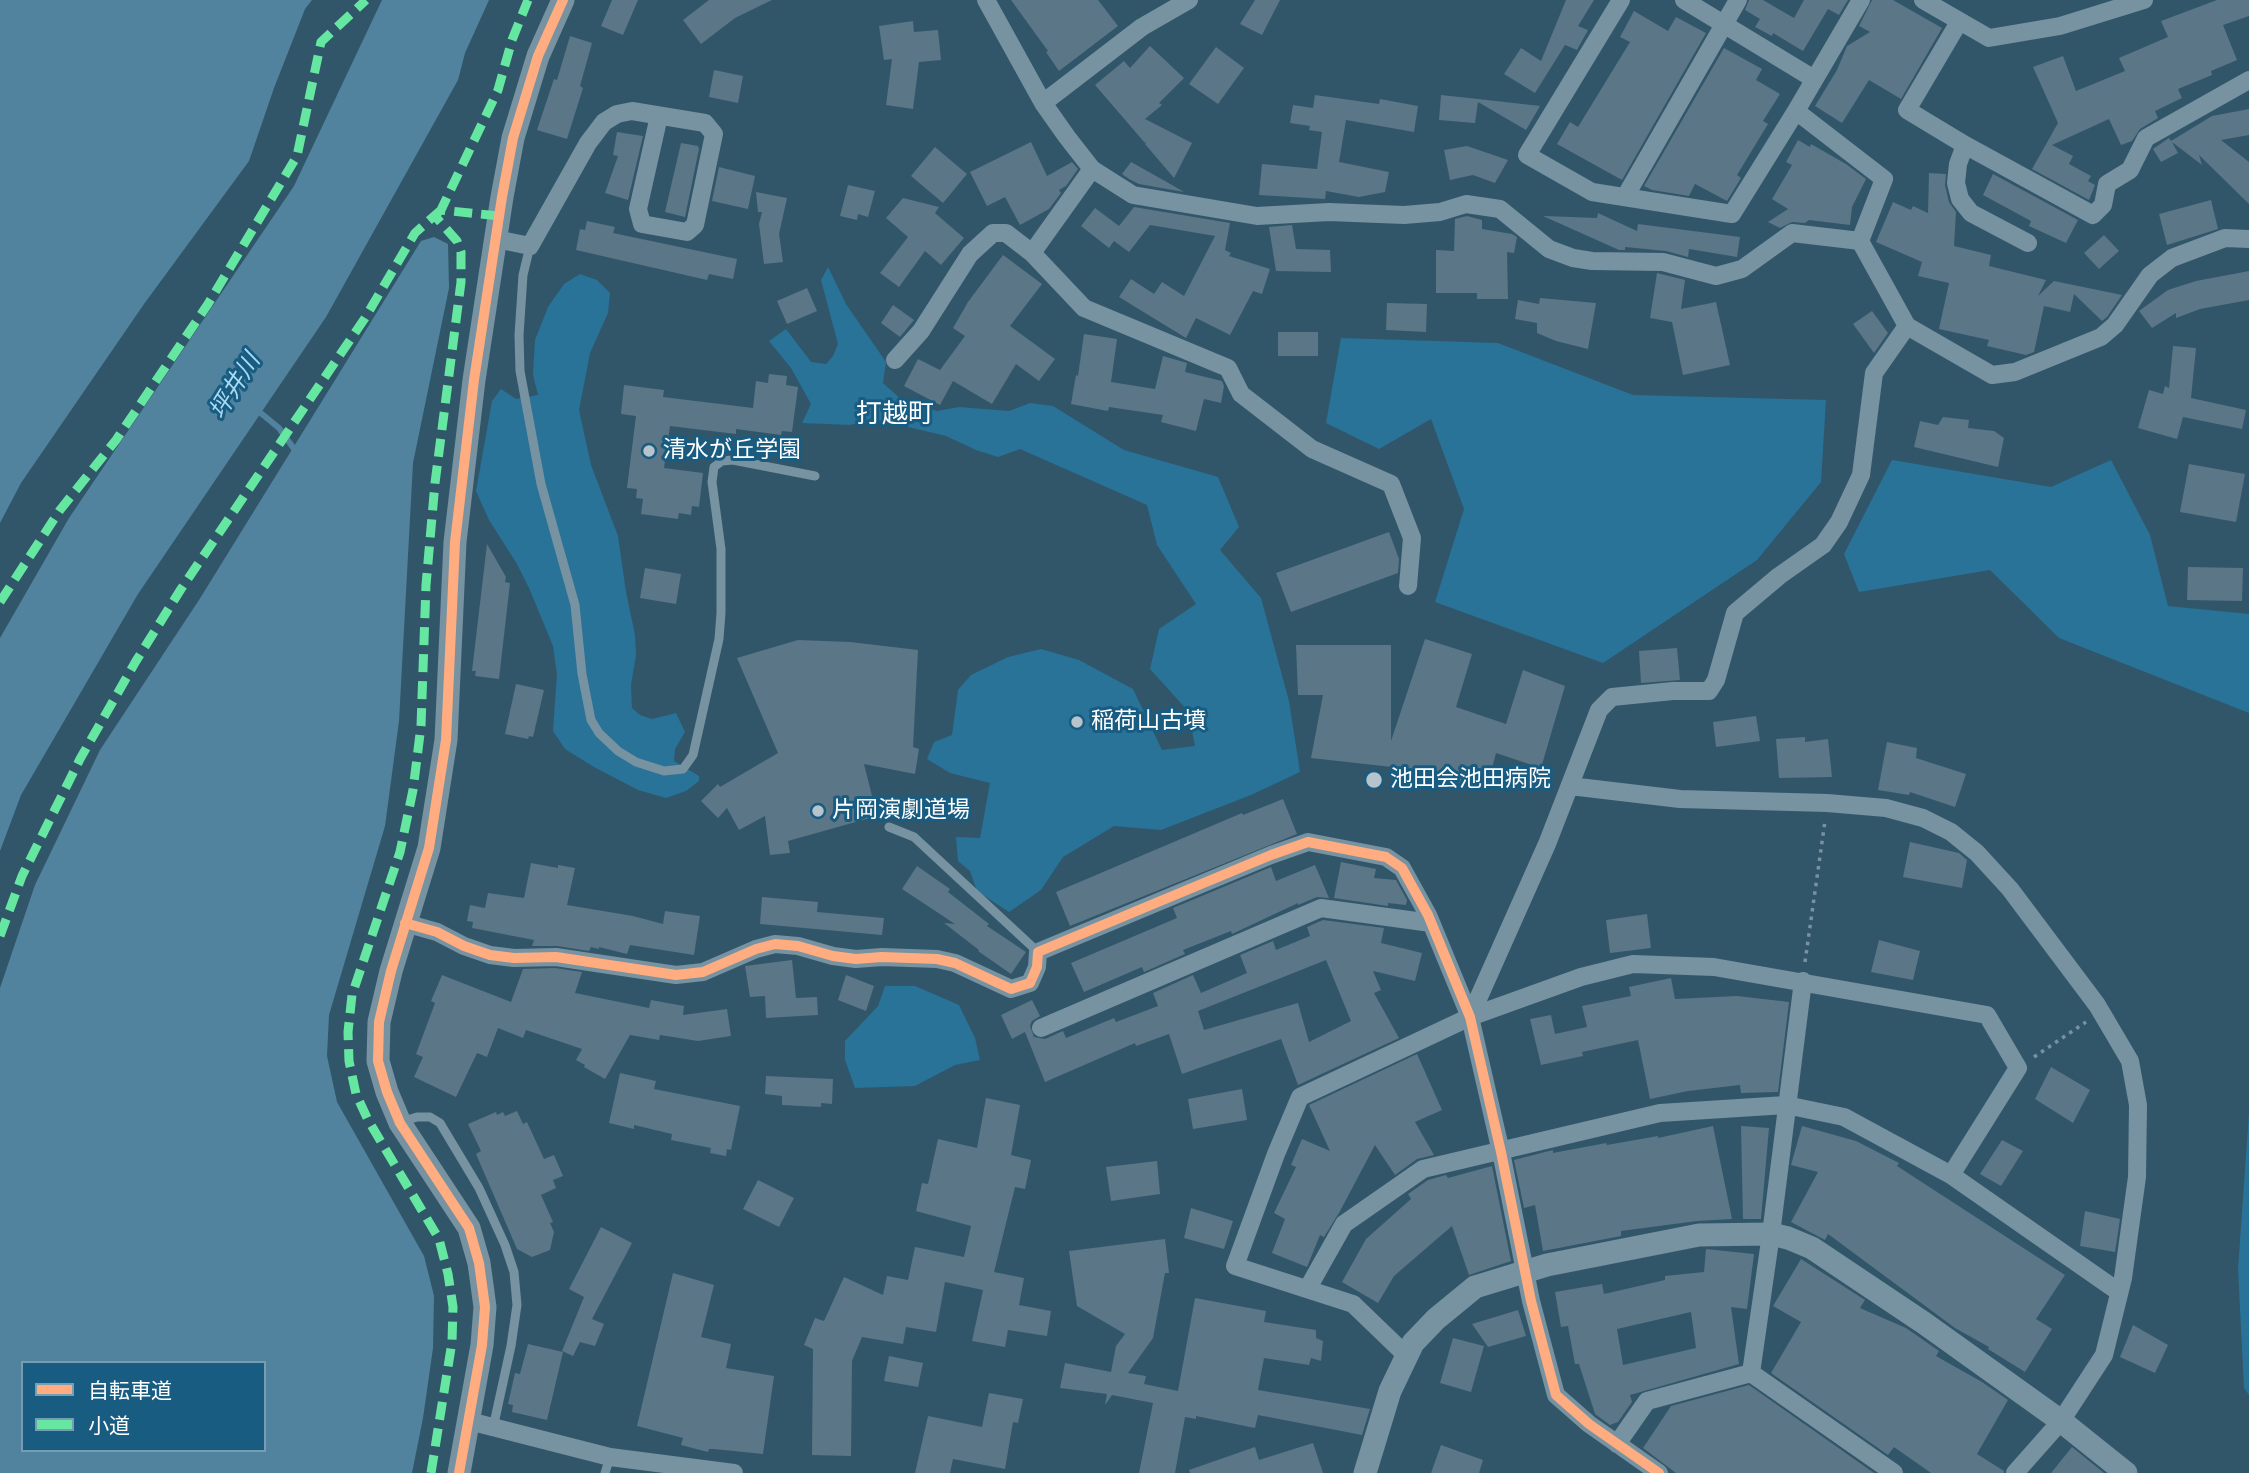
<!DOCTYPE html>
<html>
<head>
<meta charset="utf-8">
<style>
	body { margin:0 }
	#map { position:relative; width:2249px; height:1473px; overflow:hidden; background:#31566a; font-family:Poppins,"Noto Sans JP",sans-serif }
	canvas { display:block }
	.legend { position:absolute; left:21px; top:1361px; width:245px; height:91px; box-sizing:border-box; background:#195c82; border:2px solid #759db4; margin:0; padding:9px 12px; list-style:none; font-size:21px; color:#fff }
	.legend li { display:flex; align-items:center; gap:14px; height:35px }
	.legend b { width:35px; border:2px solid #759db4 }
</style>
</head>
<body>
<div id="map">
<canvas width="2249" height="1473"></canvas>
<ul class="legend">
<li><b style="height:9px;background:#ffac80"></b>自転車道</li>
<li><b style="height:9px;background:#66e7a1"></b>小道</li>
</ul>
</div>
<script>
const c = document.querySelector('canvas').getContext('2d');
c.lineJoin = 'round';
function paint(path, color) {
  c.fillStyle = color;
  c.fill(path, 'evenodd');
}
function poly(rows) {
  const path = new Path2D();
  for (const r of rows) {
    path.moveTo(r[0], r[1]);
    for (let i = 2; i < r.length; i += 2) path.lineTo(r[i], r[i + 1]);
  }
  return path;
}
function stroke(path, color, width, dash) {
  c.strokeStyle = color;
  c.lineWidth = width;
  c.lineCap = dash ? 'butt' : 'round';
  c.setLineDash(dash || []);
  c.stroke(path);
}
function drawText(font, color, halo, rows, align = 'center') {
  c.font = font + ' Poppins,"Noto Sans JP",sans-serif';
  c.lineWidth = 6;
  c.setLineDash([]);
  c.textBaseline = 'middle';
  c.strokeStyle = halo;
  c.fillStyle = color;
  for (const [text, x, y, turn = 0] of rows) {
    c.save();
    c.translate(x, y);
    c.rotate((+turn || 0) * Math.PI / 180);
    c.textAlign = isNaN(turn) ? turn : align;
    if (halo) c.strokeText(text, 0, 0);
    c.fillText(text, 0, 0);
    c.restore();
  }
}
paint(poly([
	[828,267,846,304,886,362,883,383,902,400,937,411,959,407,1009,411,1030,403,1053,406,1124,450,1218,477,1239,527,1220,550,1261,598,1289,701,1300,772,1251,795,1161,830,1114,826,1063,857,1041,890,1009,912,977,891,970,871,958,861,956,837,980,838,990,783,950,773,927,759,934,742,952,735,958,690,971,675,1008,657,1041,649,1079,660,1133,689,1162,750,1195,746,1188,711,1150,669,1159,629,1196,604,1157,545,1147,505,1020,449,998,457,976,450,946,436,875,419,850,425,802,423,811,404,791,368,769,341,786,329,811,362,826,364,833,356,838,344,821,280],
	[580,274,597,280,610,293,608,313,590,353,579,410,591,465,618,536,626,592,635,635,636,655,631,685,632,708,640,715,652,719,676,713,685,732,675,749,674,761,699,776,699,781,686,791,666,798,638,790,594,767,565,749,553,731,557,674,553,646,529,588,517,564,489,520,476,491,492,401,501,389,516,399,538,395,533,375,535,340,548,307,564,284],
	[1341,338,1498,343,1633,395,1826,400,1821,482,1757,560,1603,663,1435,602,1464,509,1431,419,1379,449,1326,423],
	[1892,460,2051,487,2111,460,2150,535,2168,606,2249,614,2249,713,2059,638,1990,570,1859,592,1844,554],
	[885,986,915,986,959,1005,975,1038,980,1060,955,1065,915,1086,855,1088,845,1060,845,1041,878,1006],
	[2249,1113,2249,1395,2244,1388,2238,1269]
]), '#297298');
paint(poly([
	[0,0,312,0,305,9,274,88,249,161,144,304,21,483,0,523],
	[382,0,489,0,465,53,458,80,326,317,138,594,21,795,0,851,0,638,69,518,294,186],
	[434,237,448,244,449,288,413,463,399,721,385,826,329,1015,327,1056,337,1102,424,1256,434,1296,433,1348,423,1418,412,1473,0,1473,0,988,35,885,100,750,199,600,421,241],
	[23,1363,264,1363,264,1450,23,1450]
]), '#52839e');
stroke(poly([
	[257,410,279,428,297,453]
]), '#52839e', 6);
paint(poly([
	[612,0,638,0,623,35,601,26],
	[709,0,772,0,735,18,701,44,683,20],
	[1011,0,1098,0,1118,26,1059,71,1046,52,1048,51],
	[1255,0,1280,0,1262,35,1240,24],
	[1566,0,1594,0,1578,26,1588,30,1577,50,1565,45,1535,93,1504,74,1521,48,1541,61],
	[1749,0,1763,0,1794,18,1804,0,1848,0,1839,15,1828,9,1803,51,1773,33,1772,36,1755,27,1760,19,1745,10],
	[1872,0,1893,0,1942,28,1901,99,1869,80,1842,123,1815,106,1837,70,1847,46,1870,32,1859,26],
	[2217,0,2249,0,2249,16,2223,25,2237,60,2211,71,2212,75,2178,89,2182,98,2155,111,2158,118,2140,129,2132,141,2121,145,2109,119,2052,145,2073,156,2069,164,2091,176,2088,181,2095,185,2089,200,2032,169,2058,123,2033,67,2063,56,2076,91,2125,71,2119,58,2168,37,2161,21],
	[1634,11,1668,31,1676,17,1706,33,1622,180,1557,144,1570,122,1578,127,1630,42,1620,37],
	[913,21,914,32,938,30,941,60,919,62,913,109,886,105,892,59,884,60,879,26],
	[570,36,592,43,580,86,583,88,567,139,537,130,554,79,557,80],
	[1150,46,1184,78,1159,103,1162,105,1145,119,1192,143,1174,178,1145,144,1147,142,1145,143,1095,85,1124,61,1130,68],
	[1216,47,1244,68,1218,104,1189,84],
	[1724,48,1762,69,1756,80,1780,94,1763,121,1768,124,1737,175,1741,178,1727,201,1695,184,1689,196,1652,190,1644,186],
	[714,70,743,76,738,103,709,97],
	[1315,95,1379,104,1380,99,1418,106,1414,132,1346,120,1339,162,1389,172,1385,192,1359,197,1326,191,1325,199,1259,195,1262,164,1317,169,1322,132,1309,130,1310,126,1290,123,1293,105,1313,108],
	[1441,95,1478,99,1540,106,1526,130,1478,102,1475,123,1439,120],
	[2249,109,2249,135,2221,140,2249,162,2249,204,2199,155,2202,165,2172,142,2178,153,2161,162,2153,149,2169,138,2171,141,2212,116],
	[617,132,643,136,628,200,605,193,618,156,613,155],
	[1798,140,1810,147,1811,144,1846,164,1866,179,1852,207,1850,225,1809,220,1805,223,1792,222,1780,228,1768,222,1788,209,1772,199,1792,165,1786,162],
	[1031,142,1047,176,1072,162,1078,169,1066,186,1059,190,1061,193,1049,209,1020,225,1005,197,987,206,970,172],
	[681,143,698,146,699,149,685,217,665,212],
	[1467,146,1508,160,1495,183,1473,175,1450,180,1444,150],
	[935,147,967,174,943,203,911,176],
	[1131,162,1165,181,1184,192,1139,184,1129,179,1122,174],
	[719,167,755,176,748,209,712,201],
	[1929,173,1946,174,1945,185,1949,202,1956,212,1954,246,1991,255,1989,266,2046,280,2038,296,2054,281,2122,295,2107,317,2102,321,2074,294,2070,312,2044,306,2034,352,2026,355,1987,346,1989,340,1939,329,1949,283,1918,276,1922,262,1876,242,1893,202,1911,210,1913,206,1928,213],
	[1993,174,2078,220,2066,243,2029,226,2031,221,1983,195],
	[848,185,875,191,868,217,858,214,857,220,840,216],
	[756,192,787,198,779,234,783,262,764,264,759,224,762,212,758,212],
	[903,198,939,207,935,213,964,238,941,265,925,251,899,287,880,273,908,237,886,218],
	[2211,200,2218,229,2167,245,2159,214],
	[1134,207,1230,223,1225,250,1231,253,1229,256,1270,269,1262,294,1253,291,1230,335,1196,318,1186,338,1119,297,1131,279,1154,294,1162,282,1184,296,1215,236,1150,225,1129,252,1114,241,1109,248,1081,226,1095,208,1119,226],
	[1598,213,1637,231,1638,224,1740,237,1737,257,1689,249,1688,257,1666,251,1625,247,1625,250,1619,250,1543,216,1597,218],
	[1467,216,1482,220,1482,229,1512,234,1517,237,1514,253,1507,252,1508,299,1477,299,1477,293,1436,293,1436,250,1454,251,1455,219],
	[587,221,615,227,613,233,737,259,733,279,709,274,707,280,576,250,580,229,585,230],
	[1292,225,1296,249,1330,250,1331,272,1276,271,1269,227],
	[2104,235,2119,251,2099,269,2084,253],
	[1003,255,1042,284,1010,326,1055,359,1039,381,1016,364,992,404,953,381,940,405,904,386,918,359,940,370,965,336,953,328,968,302],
	[2249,271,2249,300,2200,309,2176,318,2176,313,2152,328,2139,311,2168,290,2196,281],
	[1657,273,1685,280,1681,309,1716,302,1730,365,1683,375,1672,322,1650,318],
	[807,288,817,311,787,324,777,301],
	[1540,298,1596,303,1588,349,1556,341,1537,333,1537,323,1515,319,1518,300,1539,304],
	[1387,303,1427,304,1426,332,1386,330],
	[893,305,914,320,900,337,881,323],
	[1872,311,1888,333,1874,353,1853,324],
	[1278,332,1318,332,1318,356,1278,356],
	[1084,334,1117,339,1111,382,1155,389,1163,356,1187,363,1185,372,1222,381,1224,386,1221,403,1204,399,1196,431,1161,422,1163,415,1109,407,1108,411,1071,404,1076,375,1078,376],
	[2173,346,2196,348,2191,398,2246,410,2242,429,2183,417,2177,439,2138,428,2149,390,2163,394,2165,386,2169,388],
	[769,374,787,376,786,385,798,387,792,432,782,431,781,435,736,429,736,434,670,426,664,468,703,473,699,507,692,506,691,515,679,513,678,519,641,514,643,499,636,498,637,489,627,488,636,416,621,414,624,385,664,390,663,397,753,408,756,381,768,383],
	[1943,417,1969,420,1968,428,1994,431,2004,438,1998,467,1914,447,1920,421,1938,425],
	[2189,464,2245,474,2236,522,2180,512],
	[1389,532,1399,559,1398,573,1291,612,1276,573],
	[487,544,506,577,505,582,510,583,499,679,475,676,476,671,472,671],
	[2188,567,2243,568,2242,601,2187,600],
	[645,568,681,574,676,604,640,598],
	[1425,639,1472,654,1456,707,1506,724,1523,670,1565,686,1541,768,1496,753,1487,787,1391,774,1392,767,1311,758,1323,695,1298,695,1296,645,1391,645,1391,741],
	[798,640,850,642,918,650,913,747,919,749,915,774,864,764,877,816,788,841,790,853,770,855,765,816,739,830,727,808,718,818,701,801,718,784,720,787,778,753,737,658],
	[1677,648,1680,680,1641,683,1639,651],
	[516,684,544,690,533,737,529,736,528,739,505,734],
	[1756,716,1760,741,1716,747,1713,722],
	[1805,737,1805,742,1828,739,1832,777,1779,778,1776,739],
	[1887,742,1917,748,1916,758,1966,774,1955,807,1910,792,1909,795,1878,790],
	[1283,799,1297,834,1070,926,1056,892,1242,813,1243,815],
	[1910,842,1959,853,1967,860,1962,888,1903,877],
	[1341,862,1376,869,1374,878,1396,880,1407,900,1406,905,1388,903,1388,906,1334,898],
	[531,863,558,868,558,865,575,868,567,905,633,916,663,924,665,911,700,916,694,955,630,945,627,954,599,947,599,949,591,947,589,951,557,946,532,946,534,940,472,928,473,922,467,921,470,905,485,908,488,893,524,898],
	[1315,865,1329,898,1317,897,1298,905,1298,903,1232,934,1231,931,1183,950,1185,954,1144,972,1142,967,1084,992,1071,963,1177,918,1173,908,1271,867,1276,881],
	[917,866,950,889,948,892,989,924,987,926,1026,952,1011,974,978,951,979,950,944,923,955,924,902,889],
	[762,897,818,902,817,912,884,918,882,935,760,924],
	[1647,914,1651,948,1610,953,1606,920],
	[1323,920,1384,928,1381,943,1422,953,1415,981,1373,971,1381,990,1374,993,1399,1038,1298,1085,1281,1039,1182,1074,1169,1034,1136,1046,1135,1043,1045,1082,1025,1032,1012,1039,1001,1015,1032,1000,1040,1016,1032,1021,1030,1026,1034,1037,1045,1039,1063,1031,1066,1038,1114,1018,1116,1022,1158,1006,1153,993,1193,975,1201,993,1247,973,1240,955,1273,941,1276,950,1310,936,1307,927],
	[1326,960,1351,1021,1309,1042,1298,1003,1204,1030,1198,1011],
	[1879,940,1920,951,1913,980,1871,972],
	[792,960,796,998,817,997,818,1015,766,1018,765,996,750,997,745,966],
	[555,968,582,972,575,993,649,1008,651,1000,684,1006,683,1015,727,1009,731,1036,698,1041,660,1035,659,1040,630,1035,605,1079,584,1067,585,1065,576,1060,582,1049,526,1030,523,1038,498,1028,487,1057,477,1053,456,1097,414,1077,423,1057,416,1054,435,1003,431,1001,442,975,511,1002,523,969],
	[846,975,874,986,866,1011,838,1000],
	[1671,978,1675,999,1737,996,1789,1002,1778,1092,1741,1093,1740,1085,1688,1091,1650,1099,1638,1040,1582,1052,1583,1056,1541,1065,1530,1019,1551,1015,1555,1034,1587,1027,1582,1006,1631,996,1629,987],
	[1417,1054,1442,1110,1415,1122,1434,1155,1417,1159,1395,1175,1375,1145,1339,1213,1324,1237,1320,1235,1307,1267,1272,1253,1285,1219,1274,1213,1296,1167,1291,1165,1302,1139,1330,1151,1309,1105],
	[2051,1067,2090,1090,2073,1123,2035,1099],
	[620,1073,656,1081,654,1089,740,1106,731,1150,727,1149,726,1156,710,1153,711,1148,671,1140,672,1134,634,1125,634,1129,609,1123],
	[766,1076,833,1079,832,1104,821,1103,821,1107,782,1105,782,1096,765,1094],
	[1242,1089,1247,1120,1193,1129,1188,1099],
	[986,1098,1020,1105,1011,1155,1031,1160,1025,1189,1015,1187,994,1272,1024,1278,1019,1305,1051,1311,1047,1336,1008,1330,1005,1347,972,1341,983,1290,945,1282,936,1332,906,1327,903,1344,862,1337,852,1361,851,1456,812,1455,813,1349,804,1345,815,1318,824,1321,844,1277,883,1295,887,1276,908,1280,915,1247,964,1257,971,1226,916,1211,922,1183,928,1184,938,1139,977,1148],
	[517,1111,523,1124,527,1122,544,1159,554,1155,563,1176,553,1180,556,1188,541,1195,553,1222,550,1223,554,1232,550,1250,532,1257,517,1249,476,1154,481,1151,468,1124,496,1112,497,1115,503,1112,505,1116],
	[1713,1126,1732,1219,1697,1221,1621,1231,1621,1236,1543,1251,1535,1205,1524,1208,1514,1160,1553,1150,1553,1153,1606,1143,1607,1145,1658,1136,1658,1138],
	[1741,1126,1769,1128,1761,1219,1743,1219],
	[1802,1126,1856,1141,1899,1163,1897,1166,2065,1275,2036,1319,2052,1329,2025,1372,1988,1349,1989,1347,1955,1328,1828,1234,1825,1240,1791,1222,1818,1172,1791,1165],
	[2002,1140,2023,1151,2001,1186,1980,1174],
	[1157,1161,1160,1194,1111,1201,1106,1167],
	[1492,1166,1511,1261,1469,1275,1452,1226,1394,1276,1378,1303,1342,1282,1366,1239,1411,1199,1408,1194,1428,1180,1446,1175,1448,1178],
	[758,1180,794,1198,779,1227,743,1209],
	[1191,1208,1233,1221,1224,1249,1184,1238],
	[2085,1211,2120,1219,2115,1252,2080,1246],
	[601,1227,632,1243,592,1319,604,1324,595,1346,580,1342,573,1356,562,1351,584,1297,569,1289],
	[1165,1239,1169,1273,1165,1273,1153,1338,1128,1373,1146,1376,1144,1384,1178,1391,1195,1298,1266,1311,1264,1322,1316,1330,1316,1338,1323,1341,1321,1361,1311,1358,1309,1365,1264,1358,1258,1390,1370,1409,1362,1435,1258,1415,1255,1428,1196,1416,1196,1419,1185,1417,1175,1473,1139,1473,1153,1403,1112,1395,1105,1405,1107,1394,1060,1388,1065,1363,1111,1372,1116,1346,1125,1334,1077,1306,1069,1251],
	[1706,1249,1754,1254,1747,1309,1731,1307,1739,1364,1630,1395,1632,1402,1618,1422,1610,1425,1595,1414,1579,1364,1575,1364,1568,1326,1561,1327,1555,1292,1602,1284,1604,1294,1665,1280,1665,1276,1704,1272],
	[1691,1312,1696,1348,1623,1365,1617,1329],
	[1801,1259,1865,1300,1860,1308,1906,1328,1939,1351,1936,1356,1982,1382,2008,1400,1977,1454,2004,1471,2004,1473,1931,1473,1894,1447,1888,1455,1771,1373,1801,1322,1773,1306],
	[673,1273,714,1285,701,1337,731,1344,726,1368,774,1376,763,1454,714,1449,709,1449,708,1452,681,1445,683,1438,637,1426],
	[1518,1310,1526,1336,1488,1347,1472,1324],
	[2133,1325,2168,1345,2155,1373,2120,1357],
	[1453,1338,1484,1346,1471,1392,1440,1383],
	[528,1344,563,1352,547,1420,512,1412,513,1405,508,1404,515,1373,520,1374],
	[889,1356,923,1363,918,1387,884,1381],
	[1749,1385,1874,1473,1676,1473,1643,1448,1671,1406],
	[989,1393,1023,1399,1018,1423,1013,1422,1005,1469,953,1459,950,1473,915,1473,928,1416,982,1427],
	[1313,1443,1323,1473,1190,1473,1189,1470,1255,1447,1259,1460],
	[1441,1445,1483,1460,1479,1473,1431,1473],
	[2072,1447,2104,1473,2051,1473]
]), '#5b7686');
stroke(poly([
	[1805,962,1825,821],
	[2034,1057,2086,1022]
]), '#7792a0', 3.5, [3.5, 5]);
stroke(poly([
	[530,246,523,275,519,335,520,371,541,484,575,605,582,674,591,720,599,733,618,751,636,762,664,771,683,769,693,755,719,639,721,613,721,549,712,482,714,467,722,461,733,460,815,476],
	[889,827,914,837,1038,952],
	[401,1122,417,1117,430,1117,440,1123,479,1188,505,1245,514,1272,517,1305,511,1346,493,1428],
	[605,1473,610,1457]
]), '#7792a0', 9);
stroke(poly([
	[986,0,1043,103,1067,137,1092,169,1133,195,1257,216,1329,212,1404,215,1440,212,1466,204,1500,209,1549,249,1573,258,1592,261,1663,262,1716,276,1742,269,1792,233,1860,241,1907,326,1992,375,2015,372,2101,337,2115,325,2150,275,2172,258,2225,238,2249,239],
	[1621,0,1527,155,1592,192,1732,214,1796,111],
	[1684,0,1814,79],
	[1923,0,1989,38,2060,26,2144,0],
	[1959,22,1907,110,1965,145,1958,164,1956,183,1960,199,1971,213,2028,243],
	[1043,103,1142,27,1189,0],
	[1965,145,2093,215,2103,205,2107,184,2130,170,2146,138,2249,80],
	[1092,169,1032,253,1084,308,1228,368,1241,394,1312,449,1391,484,1412,538,1408,586],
	[1625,197,1738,0],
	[496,239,530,246,588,143,604,122,617,114,632,111,705,123,714,134,695,225,687,232,642,224,638,209,659,116],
	[1860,241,1884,179,1796,111,1861,0],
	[895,360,921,331,970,254,993,233,1006,233,1032,253],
	[1570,786,1680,799,1827,803,1886,808,1923,818,1951,832,1977,853,2010,889,2097,1005,2130,1061,2138,1105,2137,1177,2123,1278,2104,1355,2061,1421,2015,1473],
	[405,923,437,932,464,946,490,955,514,958,556,957,676,975,703,972,756,949,775,944,798,946,833,956,856,959,882,957,937,959,955,963,1011,989,1030,983,1037,967,1038,952,1271,855,1308,842,1386,857,1402,868,1428,915,1470,1017,1501,1152,1531,1301,1556,1395,1589,1424,1659,1473],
	[1470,1017,1547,844,1599,710,1612,697,1673,691,1709,691,1716,680,1735,613,1779,576,1823,545,1839,522,1861,475,1874,373,1907,326],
	[1041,1028,1321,908,1431,923],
	[1308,1288,1344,1224,1423,1169,1660,1113,1786,1105,1844,1117,1951,1175,2119,1292],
	[1407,1356,1353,1304,1235,1266,1276,1154,1300,1097,1470,1017,1581,977,1633,964,1714,967,1987,1015,2018,1068,1951,1175],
	[1751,1373,1771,1234,1803,981],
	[469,1421,610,1457,734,1473],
	[1617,1444,1647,1401,1751,1373,1894,1473]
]), '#7792a0', 18);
stroke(poly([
	[459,1473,482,1345,485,1307,479,1263,469,1228,400,1123,387,1092,378,1061,379,1022,391,971,429,848,446,740,455,542,474,380,502,197,513,138,538,56,563,0],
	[1365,1473,1390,1391,1413,1343,1436,1319,1475,1287,1547,1265,1699,1235,1771,1234,1788,1238,1812,1248,1924,1323,2061,1421,2126,1473]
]), '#7792a0', 23);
stroke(poly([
	[499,216,441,210,498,90,512,40,528,0],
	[0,602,60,510,116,440,208,304,297,156,321,42,366,0],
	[0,936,22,876,80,759,136,661,181,589,365,318,415,233,441,210],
	[431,1473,452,1342,453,1307,448,1274,439,1239,368,1120,356,1094,349,1061,348,1032,352,995,400,852,413,790,421,726,426,585,435,483,461,282,461,252,457,241,435,216]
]), '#66e7a1', 9, [18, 9]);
stroke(poly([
	[405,923,437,932,464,946,490,955,514,958,556,957,676,975,703,972,756,949,775,944,798,946,833,956,856,959,882,957,937,959,955,963,1011,989,1030,983,1037,967,1038,952,1271,855,1308,842,1386,857,1402,868,1428,915,1470,1017,1501,1152,1531,1301,1556,1395,1589,1424,1659,1473],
	[459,1473,482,1345,485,1307,479,1263,469,1228,400,1123,387,1092,378,1061,379,1022,391,971,429,848,446,740,455,542,474,380,502,197,513,138,538,56,563,0]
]), '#ffac80', 10);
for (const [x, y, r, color] of [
	[649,451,7,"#b7c4cb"],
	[1077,722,7,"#b7c4cb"],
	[1374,780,9,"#b7c4cb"],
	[818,811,7,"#b7c4cb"]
]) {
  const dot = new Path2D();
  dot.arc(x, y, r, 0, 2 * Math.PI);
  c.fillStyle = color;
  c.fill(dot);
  stroke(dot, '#195c82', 2.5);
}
drawText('23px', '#fff', '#195c82', [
	["清水が丘学園",663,451],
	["稲荷山古墳",1091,722],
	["池田会池田病院",1390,780],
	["片岡演劇道場",832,811]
], 'left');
drawText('italic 24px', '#a8daf3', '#195c82', [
	["坪井川",236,387,-58]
]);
drawText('26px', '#fff', '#195c82', [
	["打越町",895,415]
]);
</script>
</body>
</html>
